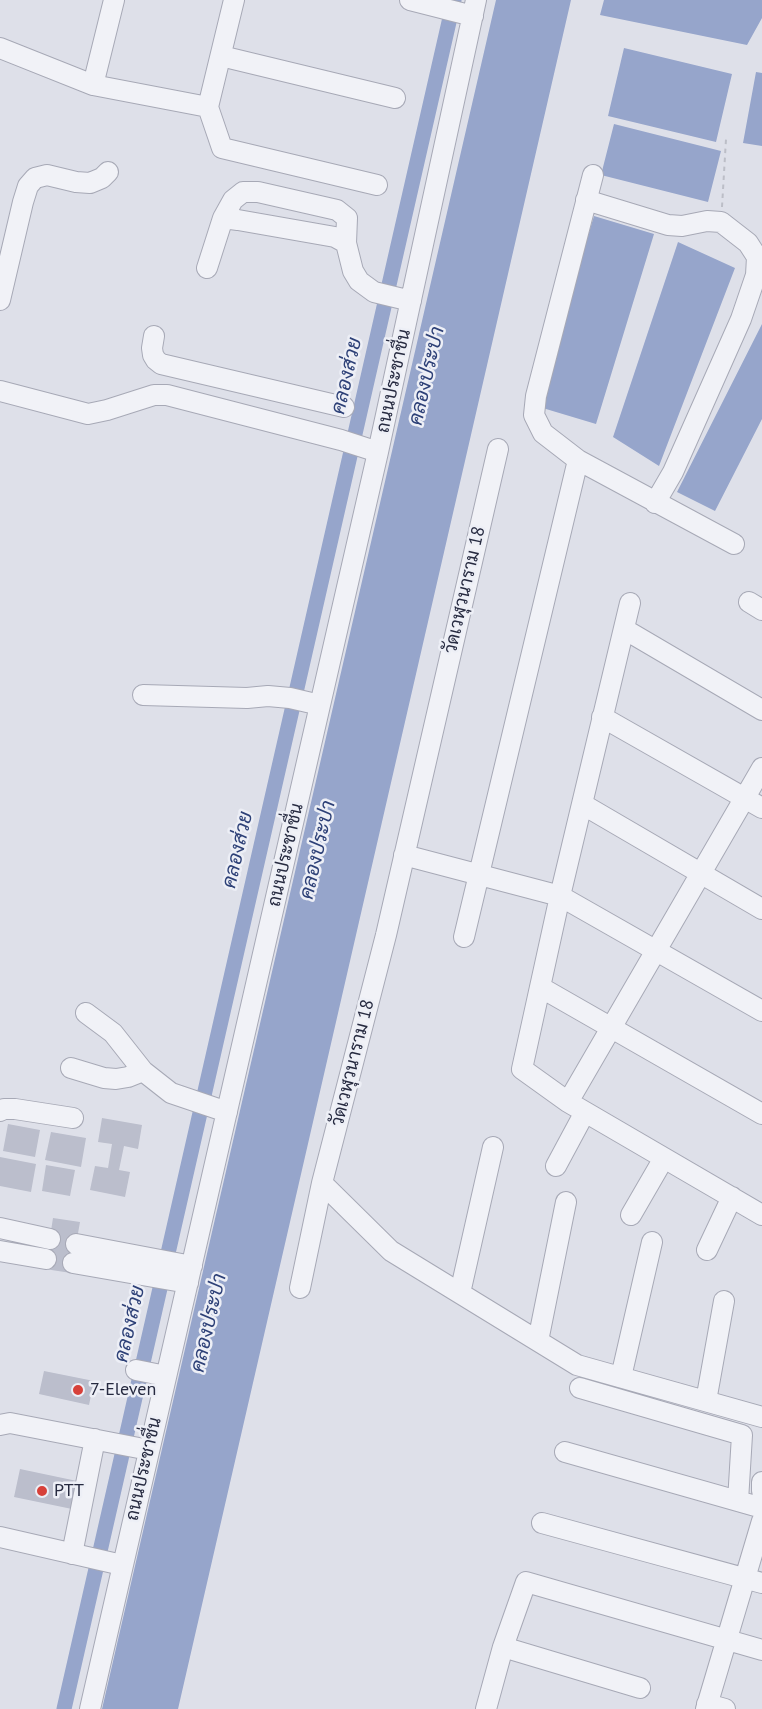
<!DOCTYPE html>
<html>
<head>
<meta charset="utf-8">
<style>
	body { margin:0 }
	canvas { display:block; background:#dee0e9 }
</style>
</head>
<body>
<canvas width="762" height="1709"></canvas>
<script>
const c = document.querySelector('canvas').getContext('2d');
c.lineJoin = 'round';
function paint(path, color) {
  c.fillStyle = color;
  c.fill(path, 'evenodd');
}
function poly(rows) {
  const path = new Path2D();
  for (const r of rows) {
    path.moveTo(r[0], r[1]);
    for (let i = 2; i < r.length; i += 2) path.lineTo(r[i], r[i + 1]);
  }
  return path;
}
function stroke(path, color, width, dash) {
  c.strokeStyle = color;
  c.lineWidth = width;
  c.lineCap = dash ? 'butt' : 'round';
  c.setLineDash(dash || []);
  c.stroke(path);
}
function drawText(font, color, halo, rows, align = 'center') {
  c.font = font + ' "PT Sans",Sarabun,sans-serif';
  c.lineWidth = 5;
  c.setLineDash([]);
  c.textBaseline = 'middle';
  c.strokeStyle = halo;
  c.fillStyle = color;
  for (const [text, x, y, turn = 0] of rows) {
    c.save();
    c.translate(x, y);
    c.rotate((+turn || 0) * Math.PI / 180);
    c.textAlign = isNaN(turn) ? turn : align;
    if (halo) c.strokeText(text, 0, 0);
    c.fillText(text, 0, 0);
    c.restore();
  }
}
paint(poly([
	[496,0,571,0,178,1709,102,1709],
	[604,0,762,0,762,18,747,45,600,15],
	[624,48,732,74,716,142,608,116],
	[756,72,762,73,762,146,743,143],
	[614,124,721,151,708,202,601,175],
	[594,216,654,234,596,424,536,406],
	[678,242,735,268,659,466,613,437],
	[762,324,762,419,715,511,677,492]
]), '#96a5cb');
stroke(poly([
	[64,1709,454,0]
]), '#96a5cb', 15);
paint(poly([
	[102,1118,142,1125,138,1149,124,1146,119,1170,130,1172,125,1197,90,1190,95,1166,108,1168,112,1144,98,1142],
	[8,1124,40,1130,35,1157,3,1151],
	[51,1132,86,1138,81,1167,45,1160],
	[0,1157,36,1164,31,1192,0,1186],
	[46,1165,75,1170,70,1196,42,1191],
	[53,1218,80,1222,71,1273,45,1269],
	[44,1371,94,1381,89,1405,39,1394],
	[20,1469,77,1481,72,1509,14,1497]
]), '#bbbecc');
const minor = poly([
	[234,0,208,107,222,148,377,185],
	[410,0,473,16],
	[0,48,93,85,208,107],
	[221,56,395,98],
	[93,85,114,0],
	[593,175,536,396,534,415,543,433,578,460,734,544],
	[586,200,668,225,682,226,707,221,721,222,748,243,757,257,756,275,741,319,673,472,655,503],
	[223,218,233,200,243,192,258,192,337,210,347,218,346,243],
	[207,268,223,218,238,220,335,237,346,243,353,271,359,281,374,292,411,301],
	[0,300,23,202,28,186,35,178,47,175,76,182,90,183,102,178,108,172],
	[154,336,152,348,153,355,156,360,161,364,344,407],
	[0,391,88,414,107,410,154,395,167,395,341,440,378,452],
	[498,449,386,935,322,1183,391,1251,577,1365,762,1417],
	[749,602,762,610],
	[630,603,560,896,522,1069,568,1102,762,1215],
	[624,629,762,710],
	[143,695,247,698,268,696,290,698,320,705],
	[602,717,762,808],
	[582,804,762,909],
	[404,855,560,896,762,1011],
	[464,937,578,460],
	[540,987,762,1114],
	[86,1013,113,1033,143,1071,171,1093,227,1112],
	[71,1068,104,1078,116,1079,128,1077,143,1071],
	[568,1102,762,768],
	[0,1111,4,1109,15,1109,73,1118],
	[556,1166,585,1112],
	[631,1215,664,1158],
	[0,1228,50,1239],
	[76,1244,192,1266],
	[707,1250,732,1197],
	[0,1251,46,1259],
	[73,1263,188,1283],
	[300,1288,322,1183],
	[460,1293,493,1147],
	[538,1341,566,1202],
	[136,1370,166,1376],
	[621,1377,652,1242],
	[580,1388,742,1435,738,1501],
	[706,1401,724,1301],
	[0,1425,10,1423,149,1450],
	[565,1452,762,1508],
	[762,1482,762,1491],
	[542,1523,762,1583],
	[0,1537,122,1565],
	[72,1554,95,1439],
	[640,1688,503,1647,526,1582,762,1650],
	[707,1704,725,1709],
	[90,1709,378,452,476,0],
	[486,1709,503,1647],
	[706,1709,762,1521]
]);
stroke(minor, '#a7a9b6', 22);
stroke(poly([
	[722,207,726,139]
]), '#bcbec7', 2, [4.5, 4.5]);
stroke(minor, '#f1f2f7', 20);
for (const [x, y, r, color] of [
	[78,1390,6,"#d7413a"],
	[42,1491,6,"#d7413a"]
]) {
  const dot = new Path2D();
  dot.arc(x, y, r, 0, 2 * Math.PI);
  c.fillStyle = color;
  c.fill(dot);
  stroke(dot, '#edeff6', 2);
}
drawText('18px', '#262a40', '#edeff6', [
	["ถนนประชาชื่น",394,381,-78],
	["วัดเวฬุวนาราม 18",465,590,-77],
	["ถนนประชาชื่น",286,855,-77],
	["วัดเวฬุวนาราม 18",353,1063,-76],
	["ถนนประชาชื่น",144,1469,-77]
]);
drawText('18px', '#262a40', '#edeff6', [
	["7-Eleven",90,1390],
	["PTT",54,1491]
], 'left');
drawText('italic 20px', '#2d4077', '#edeff6', [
	["คลองส่วย",347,376,-77],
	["คลองประปา",427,376,-77],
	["คลองส่วย",238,850,-77],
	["คลองประปา",318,850,-77],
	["คลองประปา",209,1323,-77],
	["คลองส่วย",130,1324,-77]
]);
</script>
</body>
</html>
